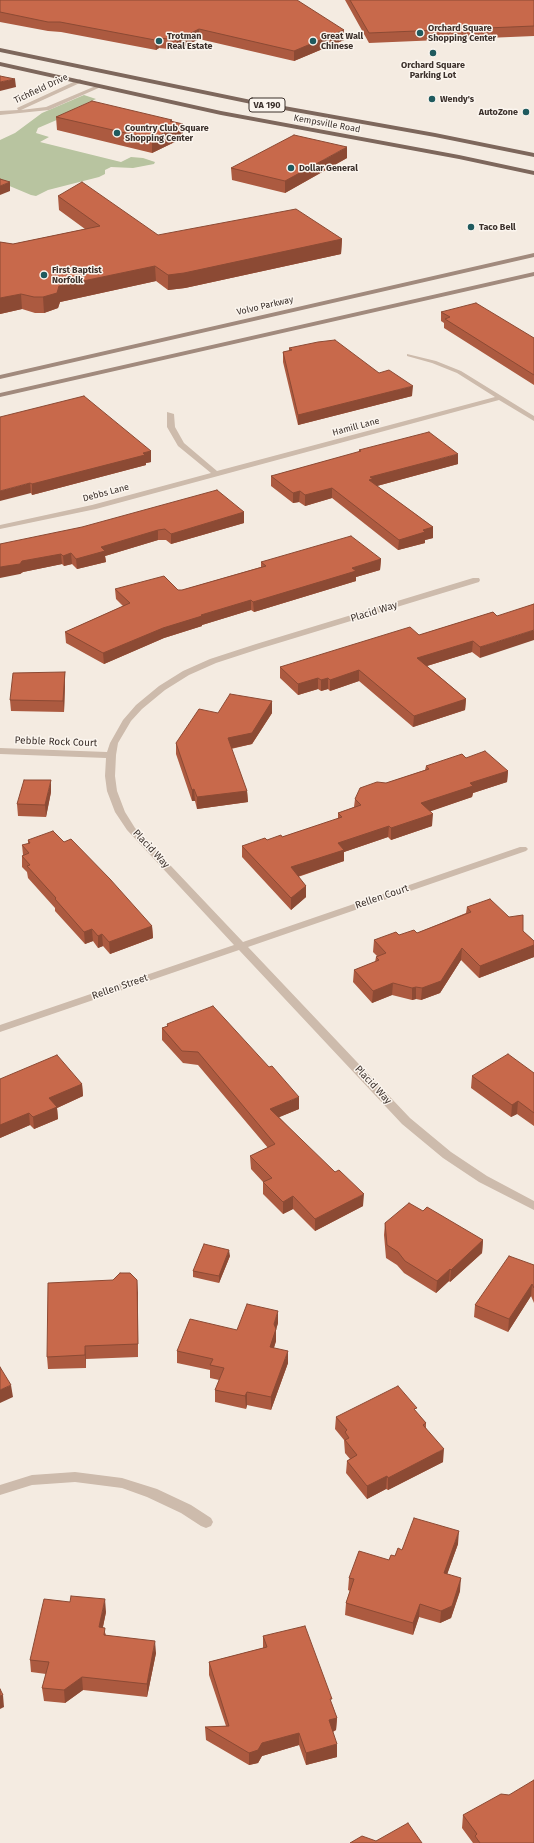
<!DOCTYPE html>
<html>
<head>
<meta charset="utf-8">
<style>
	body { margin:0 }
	canvas { display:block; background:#f4ebe1 }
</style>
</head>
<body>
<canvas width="534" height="1843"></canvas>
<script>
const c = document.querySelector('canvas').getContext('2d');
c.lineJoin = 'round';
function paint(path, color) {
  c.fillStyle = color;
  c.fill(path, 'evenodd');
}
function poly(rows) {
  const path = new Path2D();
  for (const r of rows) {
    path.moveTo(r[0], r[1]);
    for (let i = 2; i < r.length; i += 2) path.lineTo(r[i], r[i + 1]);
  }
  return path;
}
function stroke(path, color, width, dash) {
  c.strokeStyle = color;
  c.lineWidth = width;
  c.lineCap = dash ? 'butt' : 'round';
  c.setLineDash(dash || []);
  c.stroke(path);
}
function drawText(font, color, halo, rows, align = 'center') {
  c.font = font + ' "Fira Sans",sans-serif';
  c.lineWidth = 3;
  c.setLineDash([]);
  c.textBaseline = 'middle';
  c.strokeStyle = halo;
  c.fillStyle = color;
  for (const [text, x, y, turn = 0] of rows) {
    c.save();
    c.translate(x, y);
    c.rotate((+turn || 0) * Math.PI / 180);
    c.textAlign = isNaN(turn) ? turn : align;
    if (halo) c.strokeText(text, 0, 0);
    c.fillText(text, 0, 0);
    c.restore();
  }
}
paint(poly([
	[84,95,96,99,76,108,73,113,38,128,36,133,49,137,40,142,121,162,131,157,143,158,155,162,154,164,133,168,111,167,105,170,105,174,99,177,48,190,36,196,31,195,0,182,0,140,15,133,42,113]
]), '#b8c4a0');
paint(poly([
	[80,79,83,81,82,82,21,110,46,107,98,85,103,86,49,110,0,115,0,111,18,110,17,108,80,79],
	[407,354,436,361,461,371,534,416,534,421,499,400,96,509,0,529,0,525,92,505,211,473,178,446,167,427,167,412,174,414,175,427,184,443,217,471,495,397,457,373,432,363,407,356,407,354],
	[473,578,479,578,480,580,479,582,262,648,216,663,189,675,165,690,142,709,131,721,118,743,116,755,115,776,117,791,125,812,135,828,243,942,520,847,526,847,528,849,526,851,248,947,410,1118,451,1152,487,1176,534,1201,534,1210,479,1182,443,1158,402,1124,239,950,0,1032,0,1025,234,945,127,830,115,812,107,791,105,776,106,758,0,754,0,748,107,752,110,743,123,720,136,705,159,686,183,671,210,659,256,644,473,578],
	[75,1472,122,1478,157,1489,191,1505,211,1518,213,1522,211,1526,206,1528,201,1526,181,1513,147,1497,122,1488,75,1482,32,1485,0,1495,0,1485,32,1475,75,1472]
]), '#cdbbac');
paint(poly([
	[534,253,534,257,0,379,0,375,534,253],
	[534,272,534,276,0,397,0,393,534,272]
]), '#a18a7d');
paint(poly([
	[0,48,256,101,435,133,534,153,534,157,435,137,256,105,0,52,0,48],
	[0,62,221,111,459,155,534,171,534,175,459,159,221,115,0,66,0,62]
]), '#7d675c');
paint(poly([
	[0,0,344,40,294,61,199,39,177,50,159,48,156,50,61,32,48,31,0,22],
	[345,0,534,0,534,36,369,43],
	[56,117,172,122,183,138,152,153,57,130],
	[347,158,285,193,232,180,231,168],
	[58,196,158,235,342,239,341,254,185,288,168,290,156,281,60,302,58,308,44,313,35,313,22,309,0,314,0,242,13,244,85,229,59,210],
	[441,312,534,338,534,385,444,328,444,323,441,321],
	[289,348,412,396,298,425,283,362,283,352,289,351],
	[0,417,151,451,151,462,146,463,146,465,32,495,31,493],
	[359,450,458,464,377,486,433,527,433,538,425,540,425,543,398,550,332,498,305,506,299,502,293,503,271,486,271,476,359,452],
	[244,512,244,523,171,544,166,540,158,540,105,556,106,562,77,569,72,564,64,566,62,564,23,572,20,574,0,544],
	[381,559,380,570,356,577,356,581,254,612,251,610,202,625,202,626,164,638,104,664,66,643,65,632,123,606,116,599,115,589,182,590,261,567,261,562],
	[493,612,480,658,472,652,427,666,466,699,465,710,413,727,359,681,330,691,328,689,321,691,318,689,298,695,280,678,280,667,419,635],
	[65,672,65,683,64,712,11,711,10,700],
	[272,701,272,713,252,744,231,749,247,791,248,802,197,809,195,801,192,801,176,754,176,743,218,713],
	[466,758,508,771,507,782,473,793,472,797,430,811,432,826,391,840,388,837,344,852,344,861,298,877,306,886,306,897,291,910,242,857,242,846,282,837,338,819,338,813,354,807,355,799,386,783,425,770,426,766],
	[51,792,46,817,18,816,17,804],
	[28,840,64,842,152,926,153,938,110,954,103,946,98,948,93,941,85,944,55,911,55,908,28,878,27,872,22,867,22,856,23,855,22,845,28,844],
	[467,907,523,931,534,941,534,957,479,978,461,960,440,993,421,1000,416,999,412,1000,392,995,372,1003,353,982,354,970,375,962,376,957,377,956,373,952,374,940,399,935,417,933,466,913],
	[167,1024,299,1109,279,1117,363,1206,315,1231,293,1209,283,1214,263,1194,263,1182,251,1169,250,1156,268,1148,198,1065,183,1063,162,1040,162,1028,167,1026],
	[534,1073,534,1126,517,1114,511,1117,471,1088,472,1076],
	[0,1079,82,1084,83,1096,57,1108,58,1119,34,1129,30,1125,0,1138],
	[423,1211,483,1240,482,1253,450,1282,449,1281,436,1293,404,1273,397,1265,386,1258,384,1235,385,1223],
	[230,1256,219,1283,193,1277,193,1271],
	[534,1265,534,1303,531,1296,508,1332,474,1317,475,1305],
	[113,1280,138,1292,138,1357,86,1359,86,1368,48,1369,47,1357],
	[278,1323,276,1329,276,1341,274,1348,288,1363,271,1410,247,1405,246,1409,215,1402,215,1390,219,1380,210,1378,210,1370,177,1363,177,1351,237,1330],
	[416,1412,426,1423,426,1428,443,1462,388,1490,386,1489,367,1499,346,1473,347,1461,350,1459,345,1453,344,1440,335,1429,336,1417],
	[458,1544,447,1574,460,1591,451,1618,440,1623,419,1617,413,1635,345,1615,346,1603,350,1591,348,1590,349,1578,389,1560,402,1550],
	[106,1612,103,1627,106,1635,156,1653,147,1697,83,1690,65,1703,44,1701,42,1688,46,1674,31,1672,30,1660],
	[263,1636,332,1704,337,1718,336,1730,333,1732,337,1757,306,1765,299,1745,262,1756,258,1763,249,1765,206,1740,205,1727,226,1726,209,1675,209,1662,263,1648],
	[463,1815,534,1843,473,1843,462,1828]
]), '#ac5a40');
paint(poly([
	[199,29,199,39,177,50,177,40],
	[344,30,344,40,294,61,294,51],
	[159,38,159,48,156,50,155,40],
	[15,79,16,87,0,91,0,82],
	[172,120,172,129,183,124,183,138,152,153,152,139,170,121],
	[347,147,347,158,285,193,285,181],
	[10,182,10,191,0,195,0,186],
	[342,239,341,254,185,288,168,290,168,275],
	[155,266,156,281,60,302,58,308,44,313,43,297,59,286],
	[21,294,22,309,0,314,0,298],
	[413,386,412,396,298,425,298,415],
	[151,451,151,462,146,463,146,465,32,495,32,484],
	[458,454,458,464,373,487,369,480,370,477],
	[30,483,31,493,0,501,0,491],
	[332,488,332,498,305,506,305,495],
	[300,491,299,502,293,503,293,493],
	[244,512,244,523,171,544,171,534],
	[433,527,433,538,425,540,425,543,398,550,399,540,423,530],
	[158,530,158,540,105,556,106,562,77,569,76,559,101,547],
	[71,553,72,564,64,566,63,556],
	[61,554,62,564,23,572,20,574,0,578,0,567,22,561],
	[381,559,380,570,356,577,356,581,254,612,253,602,352,568],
	[251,600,251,610,202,625,202,626,164,638,104,664,103,653,163,628,201,615],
	[534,630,534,640,480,658,480,647],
	[473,641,472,652,417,669,417,658],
	[359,670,359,681,330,691,330,680],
	[65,672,65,683,64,712,63,701],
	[318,678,318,689,298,695,298,684],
	[328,678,328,689,321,691,321,680],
	[466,699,465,710,413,727,414,716],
	[272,701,272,713,252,744,228,749,228,738],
	[508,771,507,782,473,793,472,797,420,815,421,803,470,783],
	[51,780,51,792,46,817,45,805],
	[194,789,195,801,192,801,192,790],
	[247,791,248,802,197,809,197,797],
	[433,814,432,826,391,840,391,828],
	[389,826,388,837,344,852,344,861,290,879,291,867,338,843],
	[306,886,306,897,291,910,291,898],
	[152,926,153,938,110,954,109,942],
	[92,929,93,941,85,944,84,932],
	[102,934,103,946,98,948,98,936],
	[534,945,534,957,479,978,480,966],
	[462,948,461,960,440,993,421,1000,422,988],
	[393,983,392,995,372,1003,373,991],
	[416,987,416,999,412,1000,412,988],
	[82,1084,83,1096,57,1108,58,1119,34,1129,33,1117,49,1098],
	[299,1097,299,1109,270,1121,270,1109],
	[518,1101,517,1114,511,1117,512,1105],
	[29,1113,30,1125,0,1138,0,1125],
	[364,1194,363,1206,315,1231,315,1219],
	[293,1196,293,1209,283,1214,283,1202],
	[483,1240,482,1253,450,1282,451,1270],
	[229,1250,230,1256,219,1283,219,1276],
	[450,1269,449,1281,436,1293,437,1281],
	[137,1280,138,1292,138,1357,138,1344],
	[532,1284,531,1296,508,1332,509,1319],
	[278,1311,278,1323,276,1330,276,1329,276,1341,270,1359,270,1347,274,1324],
	[85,1346,86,1359,86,1368,85,1355],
	[288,1351,288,1363,271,1410,271,1397],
	[11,1385,13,1397,0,1403,0,1390],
	[247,1392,247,1405,246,1409,245,1396],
	[444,1449,443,1462,388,1490,388,1478],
	[387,1476,386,1489,367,1499,367,1486],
	[459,1531,458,1544,443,1586,444,1573],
	[461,1578,460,1591,451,1618,440,1623,441,1611],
	[105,1599,106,1612,100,1640,99,1627],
	[420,1604,419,1617,413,1635,413,1623],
	[155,1641,156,1653,147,1697,147,1684],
	[82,1677,83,1690,65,1703,64,1690],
	[3,1695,4,1707,0,1709,0,1696],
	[337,1718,336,1730,328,1733,329,1720],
	[299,1733,299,1745,262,1756,258,1763,249,1765,249,1753,262,1743],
	[337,1744,337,1757,306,1765,306,1753]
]), '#8c4a34');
const building = poly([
	[0,0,297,0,344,30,294,51,199,29,177,40,159,38,155,40,60,22,48,22,0,12,0,0],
	[350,0,534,0,534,26,369,33,350,0],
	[0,76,15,79,0,82,0,76],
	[92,101,172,120,170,121,183,124,152,139,56,117,92,101],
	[294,135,347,147,285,181,231,168,294,135],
	[0,179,10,182,0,186,0,179],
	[82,182,158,235,296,209,342,239,184,273,168,275,155,266,59,286,57,293,43,297,34,297,21,294,0,298,0,242,13,244,100,226,58,196,82,182],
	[476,303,534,338,534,375,445,319,450,317,441,312,476,303],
	[335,340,379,373,389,370,413,386,298,415,283,352,292,350,289,348,318,342,335,340],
	[84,396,151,451,143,453,145,455,32,484,30,483,0,491,0,417,84,396],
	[429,432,458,454,370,477,373,479,369,480,433,527,423,530,425,532,399,540,332,488,305,495,300,491,293,493,271,476,361,451,359,450,429,432],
	[217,490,244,512,171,534,165,529,158,530,101,547,105,551,76,559,71,553,63,556,61,554,22,561,20,564,0,567,0,544,82,527,217,490],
	[351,536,381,559,352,568,356,571,253,602,251,600,201,615,202,616,163,628,103,653,65,632,130,603,115,589,164,576,178,590,182,590,266,566,261,562,351,536],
	[534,604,534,630,480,647,473,641,417,658,466,699,414,716,359,670,330,680,328,678,321,680,318,678,298,684,280,667,410,627,419,635,493,612,497,616,534,604],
	[65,672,63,701,10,700,13,673,65,672],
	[230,694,272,701,252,733,228,738,247,791,197,797,194,789,192,790,176,743,199,709,218,713,230,694],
	[485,751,508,771,470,783,473,786,421,803,433,814,391,828,389,826,338,843,344,850,291,867,306,886,291,898,242,846,265,838,267,840,281,835,282,837,342,817,338,813,361,805,355,799,360,788,377,782,386,783,429,769,426,766,462,754,466,758,485,751],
	[24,780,51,780,45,805,17,804,24,780],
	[53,831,64,842,71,839,110,879,152,926,109,942,102,934,98,936,92,929,84,932,55,899,56,898,27,866,30,865,22,856,29,853,22,845,30,843,28,840,53,831],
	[490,899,509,917,523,915,523,931,534,941,534,945,480,966,462,948,441,981,422,988,416,987,412,988,393,983,373,991,354,970,379,960,376,957,386,953,374,940,396,932,399,935,414,930,417,933,471,912,467,907,490,899],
	[213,1006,269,1067,272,1066,299,1097,270,1109,335,1172,339,1170,364,1194,315,1219,293,1196,283,1202,263,1182,272,1178,250,1156,275,1144,198,1052,182,1051,162,1028,168,1026,167,1024,213,1006],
	[508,1054,534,1073,534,1113,518,1101,512,1105,472,1076,508,1054],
	[57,1055,82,1084,49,1098,57,1107,33,1117,29,1113,0,1125,0,1079,57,1055],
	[409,1203,423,1211,427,1207,483,1240,451,1270,450,1269,437,1281,405,1261,398,1252,387,1245,385,1223,409,1203],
	[204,1244,229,1250,219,1276,193,1271,204,1244],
	[509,1256,534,1265,534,1288,532,1284,509,1319,475,1305,509,1256],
	[120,1273,130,1273,137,1280,138,1344,85,1346,85,1355,47,1357,48,1283,113,1280,120,1273],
	[247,1304,278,1311,274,1324,276,1329,270,1347,288,1351,271,1397,247,1392,245,1396,215,1390,224,1368,210,1365,213,1359,177,1351,190,1319,237,1330,247,1304],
	[0,1367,11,1385,0,1390,0,1367],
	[398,1386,417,1408,414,1409,426,1423,423,1425,444,1449,388,1478,387,1476,367,1486,347,1461,357,1455,345,1440,349,1438,345,1432,347,1430,336,1417,398,1386],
	[414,1518,459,1531,444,1573,461,1578,452,1606,441,1611,420,1604,413,1623,346,1603,354,1579,349,1578,359,1551,389,1560,391,1555,395,1556,398,1548,402,1550,414,1518],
	[71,1596,105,1599,99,1627,105,1628,104,1635,155,1641,147,1684,82,1677,64,1690,42,1688,49,1662,30,1660,44,1599,70,1602,71,1596],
	[305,1626,332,1699,330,1699,337,1718,329,1720,337,1744,306,1753,299,1733,262,1743,258,1750,249,1753,205,1727,229,1726,209,1662,267,1647,263,1636,305,1626],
	[0,1689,3,1695,0,1696,0,1689],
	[534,1780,534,1843,480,1843,475,1836,477,1834,463,1815,501,1794,509,1795,534,1780],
	[408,1823,422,1843,350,1843,362,1836,376,1841,408,1823]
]);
paint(building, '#c8694b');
stroke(building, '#8c4a34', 1);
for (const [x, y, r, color] of [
	[420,33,4,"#1f5a5e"],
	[159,41,4,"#1f5a5e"],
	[313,41,4,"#1f5a5e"],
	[433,53,4,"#1f5a5e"],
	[432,99,4,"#1f5a5e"],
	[526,112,4,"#1f5a5e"],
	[117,133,4,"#1f5a5e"],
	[291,168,4,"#1f5a5e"],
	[471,227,4,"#1f5a5e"],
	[44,275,4,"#1f5a5e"]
]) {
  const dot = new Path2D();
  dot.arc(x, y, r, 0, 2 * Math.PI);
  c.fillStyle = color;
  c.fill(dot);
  stroke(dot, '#fbf5ee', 1.5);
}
drawText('bold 9px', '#3b302b', '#fbf5ee', [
	["Orchard Square",428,28],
	["Shopping Center",428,38],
	["Trotman",167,36],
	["Real Estate",167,46],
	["Great Wall",321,36],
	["Chinese",321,46],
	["Orchard Square",433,65,"center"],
	["Parking Lot",433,75,"center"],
	["Wendy's",440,99],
	["AutoZone",518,112,"right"],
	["Country Club Square",125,128],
	["Shopping Center",125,138],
	["Dollar General",299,168],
	["Taco Bell",479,227],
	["First Baptist",52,270],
	["Norfolk",52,280]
], 'left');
drawText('9px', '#3b302b', '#fbf5ee', [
	["Tichfield Drive",41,89,-25],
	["Kempsville Road",327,124,10],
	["Volvo Parkway",265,306,-13],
	["Hamill Lane",356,427,-15],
	["Debbs Lane",106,493,-15]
]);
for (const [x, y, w] of [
	[267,105,36]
]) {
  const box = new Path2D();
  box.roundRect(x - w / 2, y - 7, w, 14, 3);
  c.fillStyle = '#fbf5ee';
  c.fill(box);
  stroke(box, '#3b302b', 1);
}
drawText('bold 9px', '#3b302b', null, [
	["VA 190",267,105]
]);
drawText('10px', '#3b302b', '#fbf5ee', [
	["Placid Way",374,612,-17],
	["Pebble Rock Court",56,742,2],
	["Placid Way",151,849,47],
	["Rellen Court",382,897,-19],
	["Rellen Street",120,987,-19],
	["Placid Way",373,1085,47]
]);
</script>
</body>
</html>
